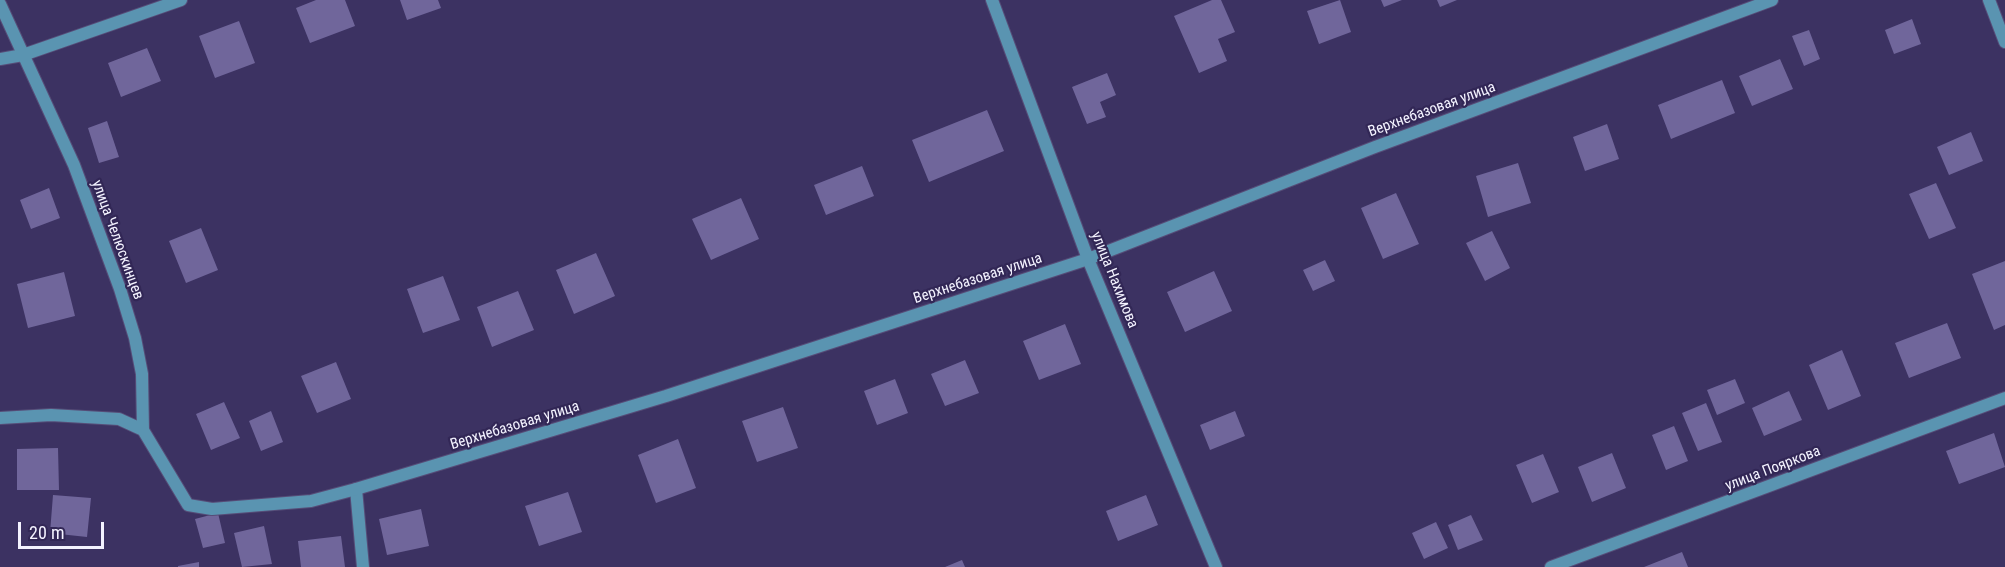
<!DOCTYPE html>
<html>
<head>
<meta charset="utf-8">
<style>
	body { margin:0 }
	#map { position:relative; width:2005px; height:567px; overflow:hidden; background:#3c3262; font-family:"Roboto Condensed",sans-serif }
	canvas { display:block }
	.scale { position:absolute; left:18px; top:522px; width:86px; height:27px; box-sizing:border-box; border:3px solid #f4f3ff; border-top:0; padding-left:8px; font-size:18px; line-height:21px; white-space:nowrap; color:#f4f3ff; -webkit-text-stroke:4px #322756; paint-order:stroke }
</style>
</head>
<body>
<div id="map">
<canvas width="2005" height="567"></canvas>
<div class="scale">20 m</div>
</div>
<script>
const c = document.querySelector('canvas').getContext('2d');
c.lineJoin = 'round';
function paint(path, color) {
  c.fillStyle = color;
  c.fill(path, 'evenodd');
}
function poly(rows) {
  const path = new Path2D();
  for (const r of rows) {
    path.moveTo(r[0], r[1]);
    for (let i = 2; i < r.length; i += 2) path.lineTo(r[i], r[i + 1]);
  }
  return path;
}
function stroke(path, color, width, dash) {
  c.strokeStyle = color;
  c.lineWidth = width;
  c.lineCap = dash ? 'butt' : 'round';
  c.setLineDash(dash || []);
  c.stroke(path);
}
function drawText(font, color, halo, rows, align = 'center') {
  c.font = font + ' "Roboto Condensed",sans-serif';
  c.lineWidth = 4.5;
  c.setLineDash([]);
  c.textBaseline = 'middle';
  c.strokeStyle = halo;
  c.fillStyle = color;
  for (const [text, x, y, turn = 0] of rows) {
    c.save();
    c.translate(x, y);
    c.rotate((+turn || 0) * Math.PI / 180);
    c.textAlign = isNaN(turn) ? turn : align;
    if (halo) c.strokeText(text, 0, 0);
    c.fillText(text, 0, 0);
    c.restore();
  }
}
paint(poly([
	[316,0,345,0,355,26,310,43,296,8],
	[400,0,438,0,441,8,407,20],
	[1212,0,1221,0,1235,32,1218,39,1227,61,1199,73,1174,16],
	[1340,0,1351,32,1319,44,1307,11],
	[1381,0,1402,0,1384,7],
	[1437,0,1457,0,1440,7],
	[1912,19,1921,44,1894,54,1885,30],
	[239,21,255,63,215,78,199,36],
	[1809,30,1820,59,1804,66,1792,36],
	[147,48,161,81,121,97,108,63],
	[1780,59,1793,89,1752,106,1739,76],
	[1107,73,1116,95,1100,102,1106,117,1087,124,1072,87],
	[1722,80,1735,113,1671,139,1658,105],
	[987,110,1004,151,929,182,912,140],
	[107,121,119,157,99,163,88,128],
	[1607,124,1619,159,1585,171,1573,137],
	[1971,132,1983,161,1949,175,1937,147],
	[1518,163,1531,203,1488,217,1476,176],
	[862,166,874,196,826,215,814,185],
	[1936,183,1956,228,1929,239,1909,194],
	[49,188,60,218,31,229,20,200],
	[1396,193,1419,244,1383,259,1361,208],
	[741,198,759,239,711,260,692,219],
	[201,228,218,270,186,283,169,241],
	[1492,231,1510,268,1485,281,1466,243],
	[596,253,615,296,574,314,556,270],
	[1325,260,1335,281,1313,291,1303,270],
	[2005,261,2005,325,1994,330,1972,274],
	[1214,271,1232,311,1185,332,1167,292],
	[64,272,75,316,28,328,17,284],
	[443,276,460,320,423,333,407,289],
	[518,291,534,330,492,347,477,307],
	[1947,323,1961,358,1909,378,1895,343],
	[1065,324,1081,364,1039,380,1023,341],
	[1842,350,1861,396,1828,410,1809,365],
	[965,360,979,393,945,406,931,374],
	[336,362,351,399,317,413,301,376],
	[895,379,908,413,877,425,864,391],
	[1735,379,1745,403,1717,415,1707,390],
	[1789,391,1802,420,1764,436,1752,408],
	[224,402,240,438,211,450,196,414],
	[1706,403,1722,442,1698,451,1682,413],
	[783,407,798,448,757,462,742,421],
	[271,411,283,442,261,451,249,421],
	[1235,411,1245,436,1210,450,1200,425],
	[1674,426,1688,461,1666,470,1652,435],
	[1994,433,2005,467,1959,484,1946,451],
	[678,439,696,488,656,503,638,455],
	[58,448,59,490,17,490,17,449],
	[1612,453,1626,488,1592,502,1578,467],
	[1543,454,1559,492,1532,503,1516,465],
	[568,492,582,532,539,546,525,506],
	[53,495,91,498,87,537,50,533],
	[1146,495,1158,525,1118,541,1106,511],
	[421,509,429,546,387,555,379,519],
	[218,513,225,543,203,548,195,519],
	[1471,515,1483,540,1458,550,1448,525],
	[1436,522,1448,548,1424,559,1412,533],
	[264,526,272,564,242,567,234,533],
	[341,536,345,567,301,567,298,541],
	[1682,552,1688,567,1644,567],
	[962,560,965,567,945,567],
	[199,562,199,567,178,567,178,566]
]), '#70669b');
const service = poly([
	[356,489,363,567]
]);
const minor = poly([
	[992,0,1088,259,1216,567],
	[1989,0,2005,42],
	[0,4,74,165,120,289,135,338,142,374,143,430,188,505,212,509,311,501,356,489,666,396,1088,259,1375,147,1772,0],
	[0,59,23,55,181,0],
	[0,418,51,415,119,419,143,430],
	[1551,567,2005,398]
]);
stroke(service, '#564d78', 14);
stroke(minor, '#564d78', 14);
stroke(service, '#5a94b1', 12);
stroke(minor, '#5a94b1', 12);
drawText('15px', '#f4f3ff', '#322756', [
	["Верхнебазовая улица",1432,110,-20],
	["улица Челюскинцев",117,240,70],
	["Верхнебазовая улица",978,279,-18],
	["улица Нахимова",1114,280,68],
	["Верхнебазовая улица",515,426,-17],
	["улица Пояркова",1773,469,-21]
]);
</script>
</body>
</html>
